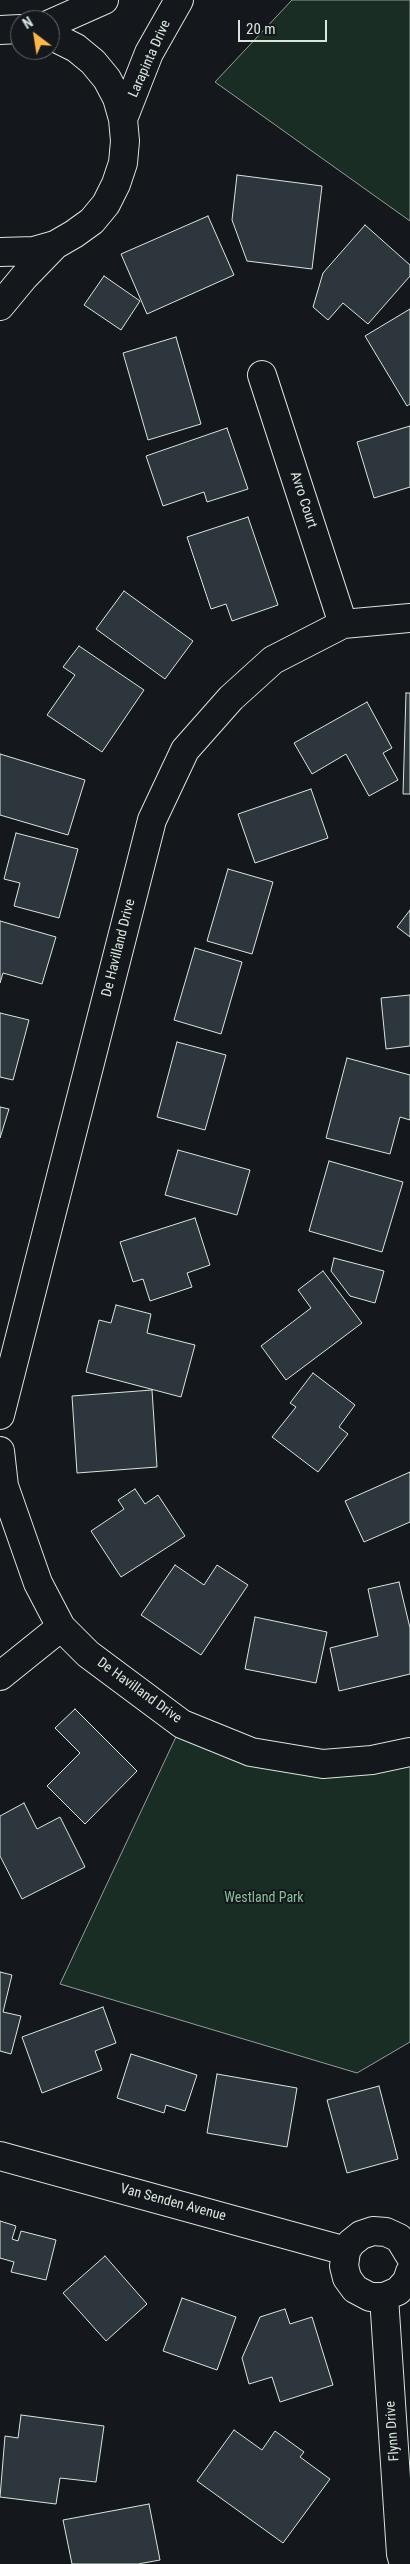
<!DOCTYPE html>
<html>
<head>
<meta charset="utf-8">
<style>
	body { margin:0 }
	#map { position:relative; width:410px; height:2564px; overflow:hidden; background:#14181c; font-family:"Roboto Condensed",sans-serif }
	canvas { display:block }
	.north { position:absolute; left:10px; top:10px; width:50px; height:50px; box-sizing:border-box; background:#14181c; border:1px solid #626a69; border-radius:50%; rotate:329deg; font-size:14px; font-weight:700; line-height:20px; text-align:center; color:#d8e6dc }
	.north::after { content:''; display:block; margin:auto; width:18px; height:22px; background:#ffb74d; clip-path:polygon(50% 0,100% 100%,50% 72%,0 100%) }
	.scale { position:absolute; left:238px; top:20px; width:89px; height:22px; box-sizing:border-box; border:2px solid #d8e6dc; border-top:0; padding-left:6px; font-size:15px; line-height:18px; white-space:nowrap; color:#d8e6dc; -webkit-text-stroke:4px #14181c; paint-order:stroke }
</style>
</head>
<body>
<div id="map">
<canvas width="410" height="2564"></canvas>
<div class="north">N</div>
<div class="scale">20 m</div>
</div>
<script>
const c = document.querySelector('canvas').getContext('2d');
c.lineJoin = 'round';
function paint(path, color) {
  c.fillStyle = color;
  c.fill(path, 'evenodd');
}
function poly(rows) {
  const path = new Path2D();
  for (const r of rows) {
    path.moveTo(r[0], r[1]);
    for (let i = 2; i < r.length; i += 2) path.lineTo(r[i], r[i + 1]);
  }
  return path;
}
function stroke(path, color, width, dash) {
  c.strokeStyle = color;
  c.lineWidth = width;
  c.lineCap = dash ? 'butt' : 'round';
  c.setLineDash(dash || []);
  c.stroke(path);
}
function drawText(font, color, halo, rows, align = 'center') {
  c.font = font + ' "Roboto Condensed",sans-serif';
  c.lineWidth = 4;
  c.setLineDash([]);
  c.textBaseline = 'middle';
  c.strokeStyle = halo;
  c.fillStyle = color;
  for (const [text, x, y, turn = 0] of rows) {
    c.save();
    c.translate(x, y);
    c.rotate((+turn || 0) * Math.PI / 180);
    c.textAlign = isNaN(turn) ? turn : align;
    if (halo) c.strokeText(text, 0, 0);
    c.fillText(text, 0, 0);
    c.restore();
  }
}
const green = poly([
	[292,0,410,0,410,221,215,82,292,0],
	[182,1724,251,1752,410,1752,410,2042,357,2073,60,1984,182,1724]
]);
paint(green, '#1a2d24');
stroke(green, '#939e99', 1);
const building = poly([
	[237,175,322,186,312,269,247,261,232,220,237,175],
	[208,216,234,275,147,314,121,254,208,216],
	[365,225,410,265,410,276,368,324,343,303,328,320,313,307,323,273,365,225],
	[104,276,140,301,121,330,84,305,104,276],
	[410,309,410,404,407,406,365,336,410,309],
	[176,337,201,424,148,440,123,353,176,337],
	[410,426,410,487,374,498,357,442,410,426],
	[227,428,248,489,207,502,204,492,163,506,146,456,227,428],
	[248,517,278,605,232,621,226,604,211,609,187,537,248,517],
	[124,591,193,641,165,679,96,629,124,591],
	[79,646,144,690,102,752,47,715,75,675,63,667,79,646],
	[406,693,410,693,410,794,403,794,406,693],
	[367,702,392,748,383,753,398,780,369,796,346,754,312,774,294,743,367,702],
	[0,754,85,780,68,835,0,815,0,754],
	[311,789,328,838,255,863,238,814,311,789],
	[16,833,78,849,59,918,14,906,20,883,4,879,16,833],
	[228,869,273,882,252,954,207,941,228,869],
	[410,910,410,937,397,927,410,910],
	[0,921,56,937,42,984,3,973,0,983,0,921],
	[195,948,242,962,221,1034,174,1020,195,948],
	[410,995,410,1046,386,1049,381,998,410,995],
	[0,1013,29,1020,13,1080,0,1077,0,1013],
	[177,1042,226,1055,205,1130,157,1117,177,1042],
	[347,1058,410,1075,410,1120,400,1117,390,1154,326,1138,347,1058],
	[0,1107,9,1109,0,1138,0,1107],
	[178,1150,250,1170,237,1215,165,1195,178,1150],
	[329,1161,403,1182,382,1252,309,1231,329,1161],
	[195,1218,210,1265,187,1273,192,1287,150,1301,143,1279,133,1282,120,1242,195,1218],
	[334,1258,384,1271,375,1303,350,1296,331,1271,334,1258],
	[323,1271,362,1323,286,1380,261,1346,311,1308,298,1290,323,1271],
	[116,1305,151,1314,147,1333,195,1345,181,1397,86,1372,99,1320,111,1323,116,1305],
	[313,1373,355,1405,339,1427,348,1434,318,1472,272,1437,296,1407,290,1403,313,1373],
	[152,1390,157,1467,77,1473,72,1396,152,1390],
	[410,1472,410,1522,364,1542,345,1501,410,1472],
	[135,1489,145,1504,158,1495,185,1536,121,1577,91,1531,124,1509,118,1500,135,1489],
	[175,1565,204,1585,217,1565,248,1585,201,1655,141,1615,175,1565],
	[399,1582,410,1628,410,1674,339,1691,330,1648,378,1636,368,1589,399,1582],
	[255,1617,327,1632,316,1683,245,1669,255,1617],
	[75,1709,137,1771,85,1824,47,1786,80,1753,55,1728,75,1709],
	[24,1803,37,1829,60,1817,85,1867,22,1899,0,1856,0,1816,24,1803],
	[0,1972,12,1975,3,2012,21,2016,11,2054,0,2051,0,1972],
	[103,2007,116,2043,95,2051,102,2070,42,2093,22,2037,103,2007],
	[131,2054,197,2075,185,2111,166,2105,164,2113,117,2098,131,2054],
	[217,2074,297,2088,287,2147,207,2133,217,2074],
	[379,2086,398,2159,347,2173,327,2100,379,2086],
	[0,2221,16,2226,12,2239,18,2241,21,2231,56,2240,46,2280,11,2272,14,2262,0,2258,0,2221],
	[105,2256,147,2304,106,2341,63,2293,105,2256],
	[182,2298,236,2317,217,2370,163,2351,182,2298],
	[285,2309,290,2324,312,2317,333,2385,280,2402,272,2377,249,2384,242,2358,260,2317,285,2309],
	[21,2415,104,2426,96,2482,60,2478,56,2504,0,2497,5,2436,18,2438,21,2415],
	[234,2430,262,2450,275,2431,304,2452,300,2457,330,2479,283,2543,197,2481,234,2430],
	[149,2504,160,2560,138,2564,72,2564,63,2520,149,2504]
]);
paint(building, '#2c363c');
stroke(building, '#d8e6dc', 1);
const minor = poly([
	[262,375,343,624],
	[0,1415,152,820,185,750,231,698,273,660,343,624,410,618],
	[0,1451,4,1486,38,1583,61,1627,88,1654,182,1724,251,1752,323,1764,372,1760,410,1752],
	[0,1676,61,1627],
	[0,2156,346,2251],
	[410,2256,399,2238,386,2232,373,2231,361,2235,351,2243,346,2251,344,2266,347,2278,355,2289,370,2297,384,2297,398,2291,407,2281,410,2272],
	[384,2297,401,2554,404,2564]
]);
const major = poly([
	[50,24,104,0],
	[0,30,20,29],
	[123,119,149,53,179,0],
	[0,252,34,251,55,245,74,234,92,221,106,204,116,184,123,163,125,141,123,119,117,98,107,79,93,62,76,48,50,35],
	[0,306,24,277,55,245]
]);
stroke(minor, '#d8e6dc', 30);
stroke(major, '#d8e6dc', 30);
stroke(minor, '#14181c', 28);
stroke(major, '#14181c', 28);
drawText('14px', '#d8e6dc', '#14181c', [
	["Larapinta Drive",150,59,-66],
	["Avro Court",303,500,72],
	["De Havilland Drive",119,948,-76],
	["De Havilland Drive",139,1691,36],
	["Van Senden Avenue",173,2203,15],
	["Flynn Drive",393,2431,-94]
]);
drawText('14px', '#8ac095', '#14181c', [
	["Westland Park",264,1898]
]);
</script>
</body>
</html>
